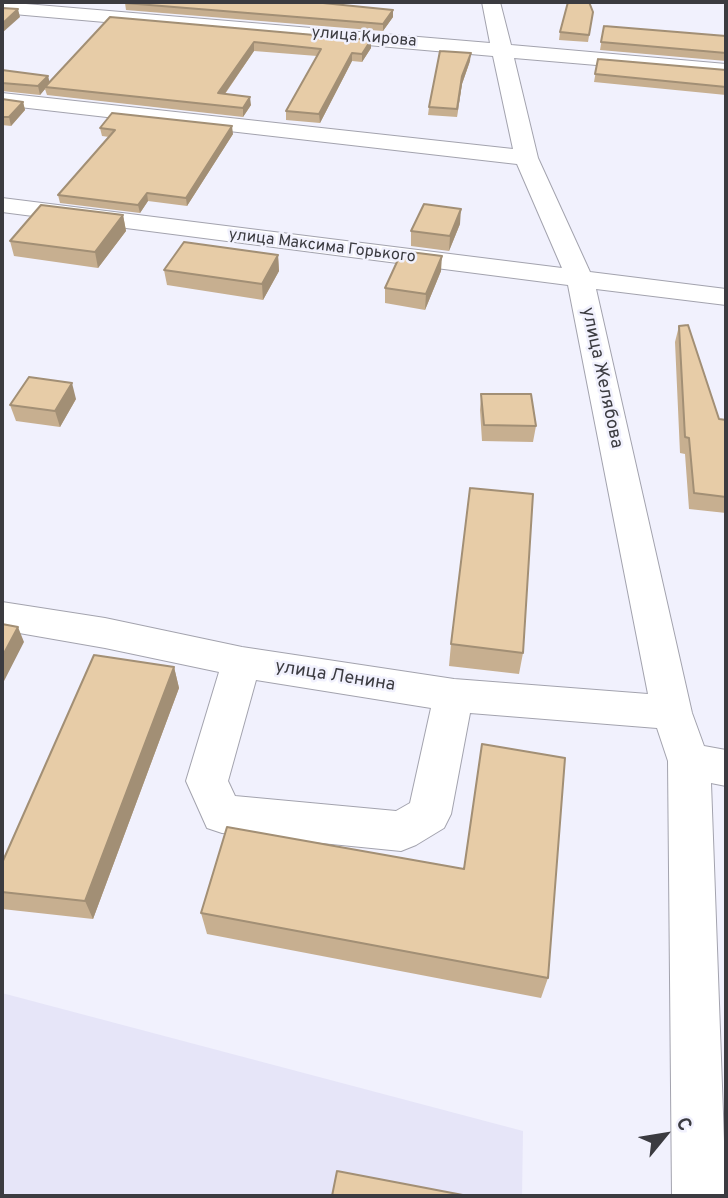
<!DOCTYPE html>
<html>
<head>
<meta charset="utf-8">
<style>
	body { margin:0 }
	#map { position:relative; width:728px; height:1198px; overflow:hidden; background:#f1f1fd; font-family:Overpass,sans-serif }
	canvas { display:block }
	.frame { position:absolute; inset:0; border:4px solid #3b3b40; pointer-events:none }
	.north { position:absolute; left:630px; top:1100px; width:70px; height:70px; -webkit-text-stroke:5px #f1f1fd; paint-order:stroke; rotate:60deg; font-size:19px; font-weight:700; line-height:28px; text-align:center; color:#3b3b40 }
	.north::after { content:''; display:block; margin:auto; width:24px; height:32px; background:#3b3b40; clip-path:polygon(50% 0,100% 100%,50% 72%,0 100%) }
</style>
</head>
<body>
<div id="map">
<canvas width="728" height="1198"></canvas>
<div class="frame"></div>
<div class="north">С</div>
</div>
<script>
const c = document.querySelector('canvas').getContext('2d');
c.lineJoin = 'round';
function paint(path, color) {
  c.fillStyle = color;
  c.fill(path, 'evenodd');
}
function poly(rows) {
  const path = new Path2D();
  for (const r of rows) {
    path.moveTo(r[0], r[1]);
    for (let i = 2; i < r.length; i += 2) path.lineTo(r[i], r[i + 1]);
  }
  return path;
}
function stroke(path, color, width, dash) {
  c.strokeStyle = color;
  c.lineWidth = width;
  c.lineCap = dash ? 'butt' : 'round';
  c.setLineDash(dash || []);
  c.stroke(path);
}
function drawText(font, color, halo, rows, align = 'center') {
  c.font = font + ' Overpass,sans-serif';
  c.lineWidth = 5;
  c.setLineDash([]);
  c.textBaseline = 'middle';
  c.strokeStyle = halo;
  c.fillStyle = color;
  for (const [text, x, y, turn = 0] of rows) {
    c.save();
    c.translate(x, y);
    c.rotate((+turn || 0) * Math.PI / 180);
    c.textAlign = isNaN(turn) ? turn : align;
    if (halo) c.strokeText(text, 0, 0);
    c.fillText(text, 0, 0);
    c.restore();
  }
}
paint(poly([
	[2,993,523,1131,522,1196,2,1196]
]), '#e6e5f8');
const minor = poly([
	[2,2,490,43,482,2,500,2,511,45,726,64,726,76,514,58,538,158,590,272,726,289,726,305,596,289,692,713,704,746,726,750,726,786,711,783,726,1196,672,1196,668,761,657,728,470,713,451,814,444,828,416,845,401,851,222,833,207,828,186,781,219,672,105,648,2,630,2,602,105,618,242,647,454,679,648,694,568,285,2,212,2,198,562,268,517,164,2,105,2,93,513,149,493,56,2,13,2,2],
	[256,680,431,708,410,803,396,811,235,796,228,781,256,680]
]);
stroke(minor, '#a3a3ae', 2);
paint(minor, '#fff');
paint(poly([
	[125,3,393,17,383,31,126,10],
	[593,12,588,42,559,40,560,32],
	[110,17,371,48,362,62,352,61,320,123,286,120,286,111,317,56,254,51,225,94,251,105,243,117,47,95,45,89,40,95,2,91,2,70,48,76,49,82],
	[604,26,726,36,726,61,600,50],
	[598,59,726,70,726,95,594,82],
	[470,61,462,84,457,117,428,115,429,107],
	[2,99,23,102,25,110,11,126,2,125],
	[100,128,233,134,187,206,148,201,140,213,60,203,58,195,109,137,102,136],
	[123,215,126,231,98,268,14,256,10,241],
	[460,224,449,251,411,246,411,231],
	[278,255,279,271,263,300,167,285,164,270],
	[441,271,425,310,385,303,385,288],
	[679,326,719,419,726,420,726,513,689,509,685,454,680,453,675,342],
	[481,394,536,426,533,442,482,441,480,410],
	[76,399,60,427,16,421,10,405],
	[451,644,523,653,519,674,449,666],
	[174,667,179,688,93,919,2,909,2,863],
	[201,913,548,978,541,998,207,934]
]), '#c7af90');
paint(poly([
	[18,9,20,17,2,33,2,24],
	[393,10,393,17,383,31,383,24],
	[371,40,371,48,362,62,362,54],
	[254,42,254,51,219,102,218,93],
	[352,53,352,61,320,123,319,114],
	[471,53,470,61,462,84,457,117,462,76],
	[48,76,50,84,45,87,45,89,40,95,38,86],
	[250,97,251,105,243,117,243,108],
	[23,102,25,110,11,126,9,117],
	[232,126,233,134,187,206,186,198],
	[147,193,148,201,140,213,138,205],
	[461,209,460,224,449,251,450,236],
	[123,215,126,231,98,268,95,252],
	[278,255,279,271,263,300,262,284],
	[442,256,441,271,425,310,426,294],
	[72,383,76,399,60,427,55,411],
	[18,627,24,642,2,685,2,657],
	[174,667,179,688,93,919,85,901]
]), '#a28f75');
const building = poly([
	[126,2,313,2,393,10,383,24,125,3,126,2],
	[568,2,589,2,593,12,589,35,560,32,568,2],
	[2,8,18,9,2,24,2,8],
	[110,17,371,40,362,54,352,53,319,114,286,111,321,49,254,42,218,93,250,97,243,108,45,87,110,17],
	[604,26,726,36,726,53,601,42,604,26],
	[440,51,471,53,462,76,457,109,429,107,440,51],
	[598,59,726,70,726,87,595,74,598,59],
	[2,70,48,76,38,86,2,83,2,70],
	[2,99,23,102,9,117,2,117,2,99],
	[112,113,232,126,186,198,147,193,138,205,58,195,115,130,100,128,112,113],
	[424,204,461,209,450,236,411,231,424,204],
	[41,205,123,215,95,252,10,241,41,205],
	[184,242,278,255,262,284,164,270,184,242],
	[402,251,442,256,426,294,385,288,402,251],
	[688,325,719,419,726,420,726,497,694,493,689,438,685,437,679,326,688,325],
	[29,377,72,383,55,411,10,405,29,377],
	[481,394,531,394,536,426,484,425,481,394],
	[470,488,533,494,523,653,451,644,470,488],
	[2,624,18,627,2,657,2,624],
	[94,655,174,667,85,901,2,892,2,863,94,655],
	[482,744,565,758,548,978,201,913,227,827,464,869,482,744],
	[337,1171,468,1196,332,1196,337,1171]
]);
paint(building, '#e7cca7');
stroke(building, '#a28f75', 2);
drawText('16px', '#3b3b40', '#f1f1fd', [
	["улица Кирова",364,38,5],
	["улица Максима Горького",322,247,7]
]);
drawText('18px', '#3b3b40', '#f1f1fd', [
	["улица Желябова",601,378,78],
	["улица Ленина",335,677,9]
]);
</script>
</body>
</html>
